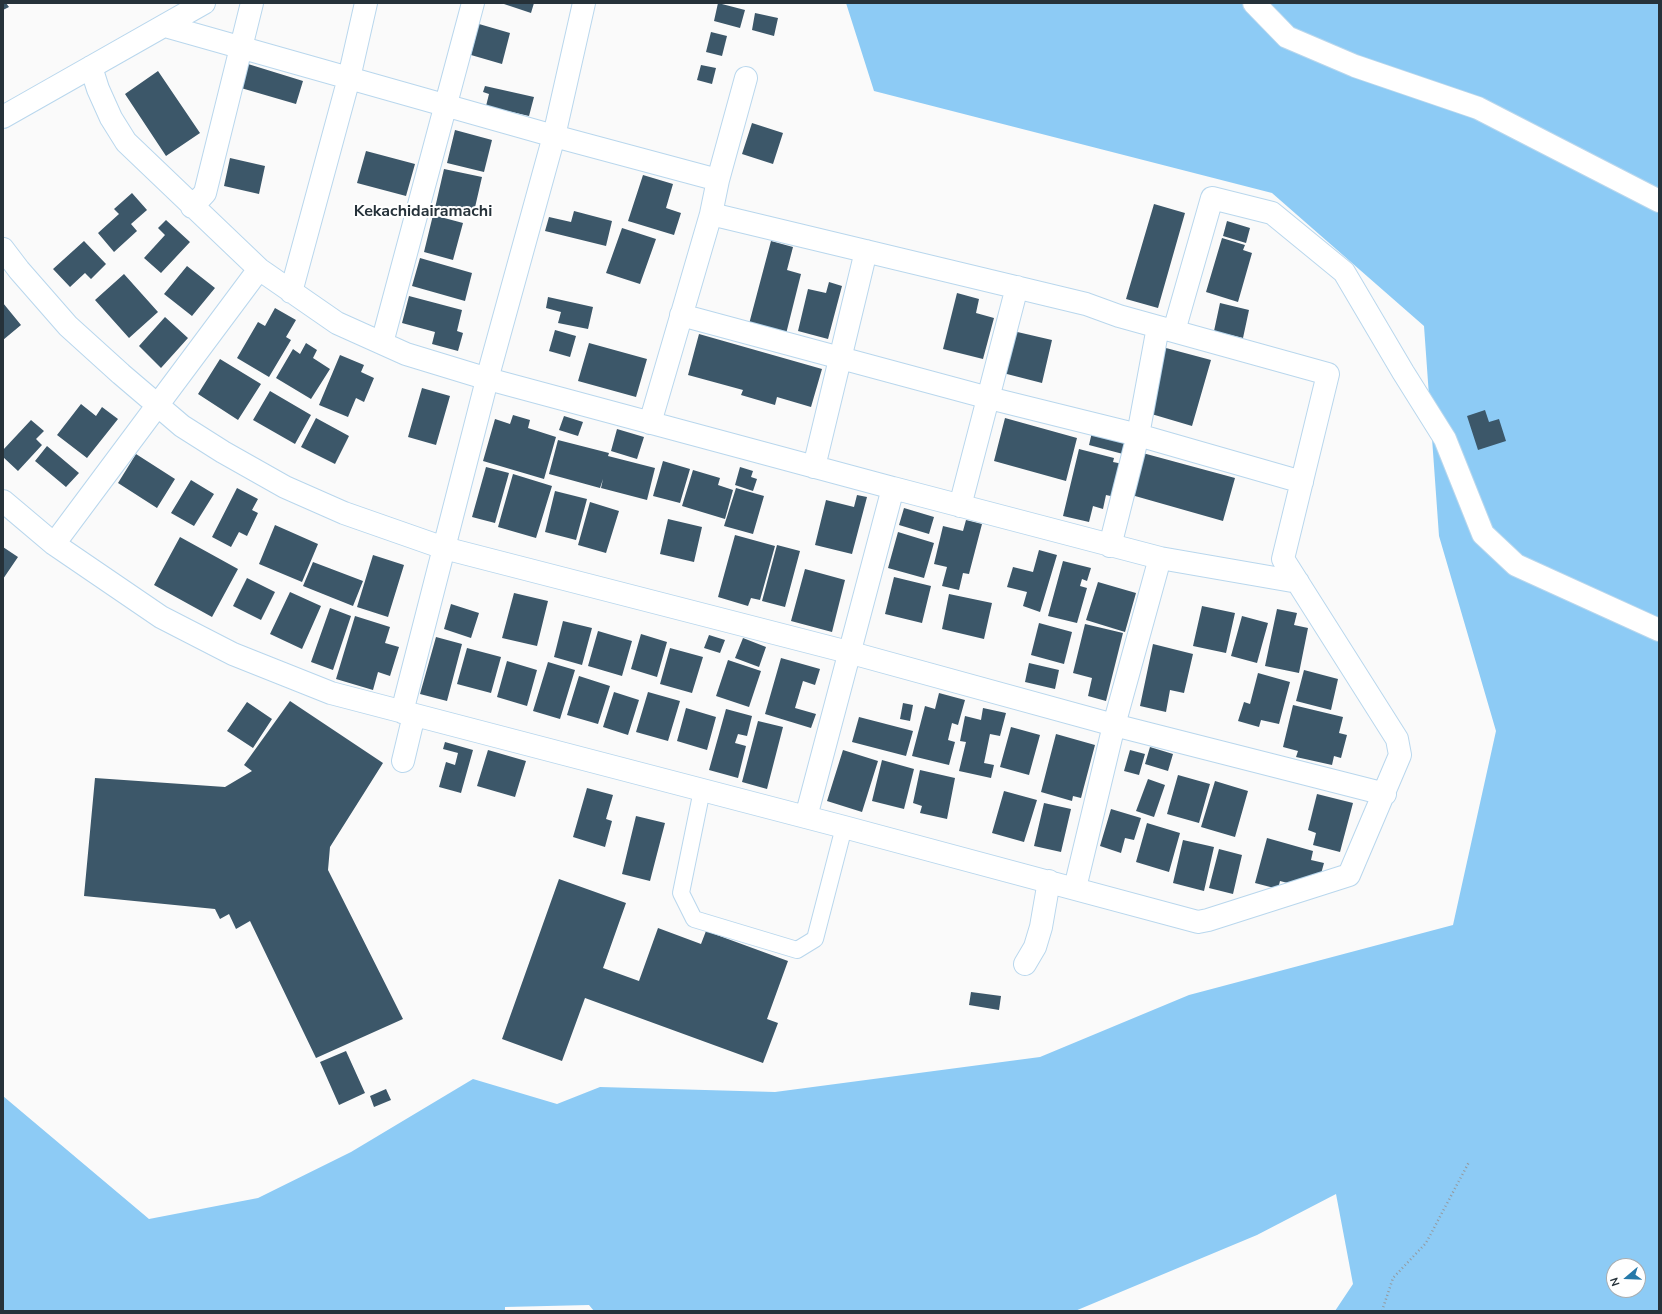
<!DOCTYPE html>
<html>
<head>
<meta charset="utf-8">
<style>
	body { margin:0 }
	#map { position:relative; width:1662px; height:1314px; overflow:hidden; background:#fafafa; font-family:"Nunito Sans",sans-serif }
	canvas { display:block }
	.frame { position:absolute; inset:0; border:4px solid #26323a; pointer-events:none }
	.north { position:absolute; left:1606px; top:1258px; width:40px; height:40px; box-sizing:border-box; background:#fff; border:1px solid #a8adb0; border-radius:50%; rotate:251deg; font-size:11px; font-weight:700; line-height:16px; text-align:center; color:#26323a }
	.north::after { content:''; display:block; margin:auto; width:14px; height:18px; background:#2579a9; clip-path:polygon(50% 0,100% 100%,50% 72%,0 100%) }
</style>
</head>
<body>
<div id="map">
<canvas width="1662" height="1314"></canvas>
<div class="frame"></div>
<div class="north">N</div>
</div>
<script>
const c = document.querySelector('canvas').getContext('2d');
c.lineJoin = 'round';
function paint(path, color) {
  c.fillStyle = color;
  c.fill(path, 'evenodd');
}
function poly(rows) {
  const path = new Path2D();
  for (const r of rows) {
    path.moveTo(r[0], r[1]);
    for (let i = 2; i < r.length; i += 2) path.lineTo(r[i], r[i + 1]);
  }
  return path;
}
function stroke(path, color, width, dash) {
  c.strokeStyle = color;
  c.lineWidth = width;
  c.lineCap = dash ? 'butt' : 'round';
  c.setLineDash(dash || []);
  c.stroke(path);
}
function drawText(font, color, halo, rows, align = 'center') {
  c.font = font + ' "Nunito Sans",sans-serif';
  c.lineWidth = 4;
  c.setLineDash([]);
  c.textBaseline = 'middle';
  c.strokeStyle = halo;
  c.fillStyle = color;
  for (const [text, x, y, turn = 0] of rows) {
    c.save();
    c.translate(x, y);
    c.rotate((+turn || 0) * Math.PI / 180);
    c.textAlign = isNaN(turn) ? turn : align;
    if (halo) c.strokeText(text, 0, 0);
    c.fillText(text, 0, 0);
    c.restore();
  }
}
paint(poly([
	[846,3,1659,3,1659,1311,1335,1311,1353,1284,1336,1194,1257,1235,1075,1311,594,1311,589,1305,505,1307,505,1311,3,1311,3,1096,149,1219,258,1198,351,1152,473,1079,557,1104,600,1087,775,1092,1040,1057,1189,995,1453,925,1496,731,1439,536,1424,326,1272,193,874,91],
	[1614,1266,1638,1266,1638,1290,1614,1290]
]), '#8dcbf5');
paint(poly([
	[3,3,6,3,9,7,3,10],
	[501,3,534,3,531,13],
	[718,3,745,10,740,28,714,21],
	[755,13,778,18,774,36,752,30],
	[479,24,510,33,502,64,471,55],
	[711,32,727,36,722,56,706,52],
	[248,64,303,81,296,104,241,88],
	[701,65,716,68,712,84,697,80],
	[158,71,200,133,166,156,125,94],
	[485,86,534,97,529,116,486,106,489,94,483,92],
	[752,123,783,133,773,164,742,154],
	[455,130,492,140,484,172,447,163],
	[366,151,415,164,406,196,357,183],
	[230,158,265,166,259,194,224,186],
	[444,169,482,177,473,216,435,208],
	[643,175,673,184,666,208,681,213,674,235,628,221],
	[132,193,147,210,131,224,137,231,114,252,98,233,119,214,114,209],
	[1154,204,1185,213,1158,308,1126,299],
	[574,211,612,221,606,246,545,231,549,217,571,222],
	[433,215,463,223,453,260,424,252],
	[166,220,190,242,161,273,144,258,165,235,158,228],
	[1227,221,1250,228,1246,243,1223,236],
	[622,228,656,239,640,284,606,273],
	[1222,238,1245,245,1243,250,1252,253,1238,302,1206,292],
	[84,241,106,264,91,279,85,273,70,287,53,269],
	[771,241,793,247,787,270,801,274,786,334,749,324],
	[420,258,472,273,465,301,412,286],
	[187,266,215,288,192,316,164,294],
	[124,274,158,312,129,338,95,300],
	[829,282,842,286,828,339,798,331,808,289,826,293],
	[957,293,979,299,976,313,994,318,983,359,943,349],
	[409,296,462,310,457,331,463,333,458,351,432,344,435,332,402,323],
	[548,297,593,307,588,329,558,323,561,312,546,308],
	[3,303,21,325,3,340],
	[1220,303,1249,310,1243,338,1214,331],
	[275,308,296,320,286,337,291,340,269,377,237,358,258,322,265,326],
	[165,317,188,338,161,368,139,346],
	[555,330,576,336,570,357,549,351],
	[1013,331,1052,340,1042,383,1003,373],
	[699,334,822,369,811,407,777,397,775,405,741,395,743,390,688,375],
	[306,343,317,350,313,358,330,369,311,399,276,378,293,349,300,354],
	[589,343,647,359,636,397,578,381],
	[1166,348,1211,360,1192,426,1148,413],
	[340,355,364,365,361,372,374,378,364,402,356,398,348,417,319,405],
	[220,359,261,384,238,420,198,394],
	[422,388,450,396,436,445,408,437],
	[270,391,311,415,295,444,253,420],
	[81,404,96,416,102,407,118,419,87,458,57,435],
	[1485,410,1489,422,1499,419,1506,441,1478,450,1467,416],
	[513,415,530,420,528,428,556,437,544,479,483,461,495,419,510,424],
	[564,416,583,422,578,436,559,430],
	[316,418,349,436,335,464,301,447],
	[1005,418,1077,438,1066,481,994,461],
	[31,420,44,431,36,439,42,445,18,471,3,457,3,450],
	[1093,428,1128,437,1123,454,1089,445],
	[617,429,644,437,637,459,611,451],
	[558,440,609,453,608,456,655,468,647,500,601,488,603,479,600,488,549,474],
	[47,446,79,473,66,487,35,461],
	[1079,449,1114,458,1113,462,1123,464,1115,497,1106,495,1103,509,1093,506,1089,522,1063,516],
	[1139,452,1235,478,1223,521,1128,494],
	[136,454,175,479,157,508,118,483],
	[663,461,690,469,680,503,653,496],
	[486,467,509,473,495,523,472,517],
	[740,467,753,471,751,477,757,479,753,491,735,485],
	[693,470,720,478,718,485,733,490,725,519,682,506],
	[513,474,552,486,536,538,498,527],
	[191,480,214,494,194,526,171,513],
	[237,488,258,499,252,510,258,513,247,536,239,532,231,547,212,537],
	[736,488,764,496,753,534,724,526],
	[555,491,587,499,576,540,545,532],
	[857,495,867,497,852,554,815,545,826,500,854,507],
	[590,502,619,511,606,553,578,545],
	[904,508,934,517,929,534,899,525],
	[668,519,702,527,694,562,660,554],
	[966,520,982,524,969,574,963,573,959,590,942,586,947,567,934,564,943,526,963,531],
	[275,525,318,544,302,582,259,564],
	[898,532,934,543,924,578,888,568],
	[735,535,775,546,760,600,751,598,748,606,718,597],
	[180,537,238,569,212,617,154,585],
	[777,545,800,551,785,607,762,601],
	[3,547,18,557,3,579],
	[1039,550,1057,555,1040,612,1023,606,1027,592,1007,587,1013,567,1033,572],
	[373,555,404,565,388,617,357,607],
	[1063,561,1091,568,1087,581,1082,579,1080,586,1087,588,1077,623,1048,616],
	[313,562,363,581,353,606,303,586],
	[805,569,845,580,832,632,791,621],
	[894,577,931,586,922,623,885,614],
	[247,578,275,592,261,620,233,606],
	[1098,582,1136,593,1125,632,1086,620],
	[290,592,321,606,302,649,270,634],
	[514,593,548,601,537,646,502,638],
	[949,594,992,603,984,639,942,629],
	[451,604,479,613,471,638,444,629],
	[1202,606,1235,613,1226,653,1193,646],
	[330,608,351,616,333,670,311,662],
	[1277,609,1297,613,1294,625,1308,628,1299,673,1265,666],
	[355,616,390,627,385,643,399,647,390,676,378,672,373,690,336,679],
	[1242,616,1268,623,1257,663,1231,656],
	[563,621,592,628,582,665,554,657],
	[1039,623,1072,632,1064,664,1031,655],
	[1085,624,1123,633,1106,701,1088,696,1092,678,1073,673],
	[598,631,632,641,622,676,588,666],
	[641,634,667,642,657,677,631,669],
	[709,635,725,640,720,653,704,648],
	[436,637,462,644,447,701,420,694],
	[743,638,766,647,759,667,735,658],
	[1153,644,1193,654,1184,693,1170,690,1166,712,1140,706],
	[467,648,501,657,491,693,457,684],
	[670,648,703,657,692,693,660,684],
	[781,658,820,669,815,685,803,681,795,708,816,714,811,728,765,714],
	[728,660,761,671,749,707,716,696],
	[507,661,537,670,527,706,497,697],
	[548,662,575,670,560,719,533,711],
	[1029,663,1059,670,1055,689,1025,682],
	[1304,670,1338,679,1331,710,1296,701],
	[1258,673,1290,682,1279,724,1261,720,1259,727,1238,721,1244,702,1250,704],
	[579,676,610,686,598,724,567,715],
	[614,692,639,700,628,735,603,727],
	[648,692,680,701,668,741,636,732],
	[939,693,965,700,958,725,952,723,948,740,955,742,949,765,912,756,925,706,935,709],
	[290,701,383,763,330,847,328,870,403,1019,316,1058,250,921,236,929,229,914,220,919,215,909,84,896,95,778,225,787,252,771,244,765],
	[247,702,272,719,253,748,227,731],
	[903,703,913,705,910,721,900,719],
	[1293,705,1343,717,1339,733,1347,735,1341,758,1334,756,1332,765,1296,757,1298,751,1283,747],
	[686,708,716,717,707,750,677,741],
	[983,708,1006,713,1000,736,990,734,984,763,994,765,991,778,959,771,966,742,960,741,965,716,981,720],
	[726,709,752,716,747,736,738,734,735,743,746,746,738,778,709,770],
	[859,717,913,731,906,756,852,742],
	[758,721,783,727,767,789,742,782],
	[1011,727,1040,735,1029,775,1000,767],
	[1056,734,1095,745,1081,798,1073,796,1072,801,1041,792],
	[445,742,473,750,461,793,439,787,446,762,455,765,458,753,443,749],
	[1150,747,1173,754,1168,771,1145,764],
	[488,750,526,761,515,797,477,786],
	[843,750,878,761,862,812,827,801],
	[1130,750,1145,754,1139,775,1124,771],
	[882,760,914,769,904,809,872,801],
	[920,770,955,778,947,819,920,813,922,806,913,803],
	[1178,775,1210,784,1199,823,1167,814],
	[1148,779,1165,785,1154,817,1136,811],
	[1215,781,1248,791,1235,837,1201,827],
	[587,788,613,795,606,819,612,821,605,847,573,837],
	[1004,791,1037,800,1024,842,992,833],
	[1317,794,1353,803,1340,852,1313,845,1316,833,1308,830],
	[1044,803,1071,809,1061,852,1034,846],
	[1111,809,1141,818,1134,840,1125,838,1121,853,1100,846],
	[636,816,665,823,650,881,622,874],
	[1147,823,1180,833,1169,872,1136,862],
	[1267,838,1313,851,1311,860,1324,863,1319,881,1306,877,1303,887,1280,881,1278,889,1255,883],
	[1183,840,1214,847,1204,891,1173,883],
	[1219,849,1242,855,1233,894,1209,888],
	[559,879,626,903,603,968,639,981,658,928,701,944,706,931,788,961,767,1019,778,1023,763,1063,585,998,562,1061,502,1039],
	[971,992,1001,996,999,1010,969,1005],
	[346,1051,365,1093,339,1105,320,1062],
	[386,1089,391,1100,374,1107,370,1096]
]), '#3c5769');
const lane = poly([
	[702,790,681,893,694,919,797,950,815,939,844,827]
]);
const street = poly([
	[1254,3,1287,37,1355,66,1478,108,1659,201],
	[91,67,98,89,111,118,126,142,259,269,337,323,406,354,488,379,893,488],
	[3,117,204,3],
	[718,180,746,78],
	[192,207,205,193,252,3],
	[3,249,19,270,68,326,121,374,182,426,223,452,285,487,344,513,444,548,848,652,1114,725,1385,794],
	[291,292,349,78,366,3],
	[681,315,989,398,1138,435,1302,482],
	[1174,331,1212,198,1272,213,1344,272,1403,372,1445,439,1483,534,1516,565,1659,630],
	[382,343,473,3],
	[650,423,711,214],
	[814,467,866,251],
	[3,501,54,544,161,617,233,654,331,693,844,827,1198,922,1208,920,1349,875,1400,755,1397,739,1283,559,1328,374,1119,316,1086,304,711,214,718,180,554,136,165,26],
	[960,506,1017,287],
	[54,544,259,269],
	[1110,546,1138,435,1158,327],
	[402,712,489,372,554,136,584,3],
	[403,761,414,715],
	[806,817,893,488,1160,558],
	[1075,888,1114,725,1160,558,1298,582],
	[1025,964,1035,947,1041,927,1049,881]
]);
stroke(lane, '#b9d7ed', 18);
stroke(street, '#b9d7ed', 24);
stroke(poly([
	[1382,1311,1393,1278,1426,1243,1469,1162]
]), '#94999d', 2.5, [1, 3]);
stroke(lane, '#fff', 16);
stroke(street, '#fff', 22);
drawText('bold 16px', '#26323a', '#fff', [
	["Kekachidairamachi",423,212]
]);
</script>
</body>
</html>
